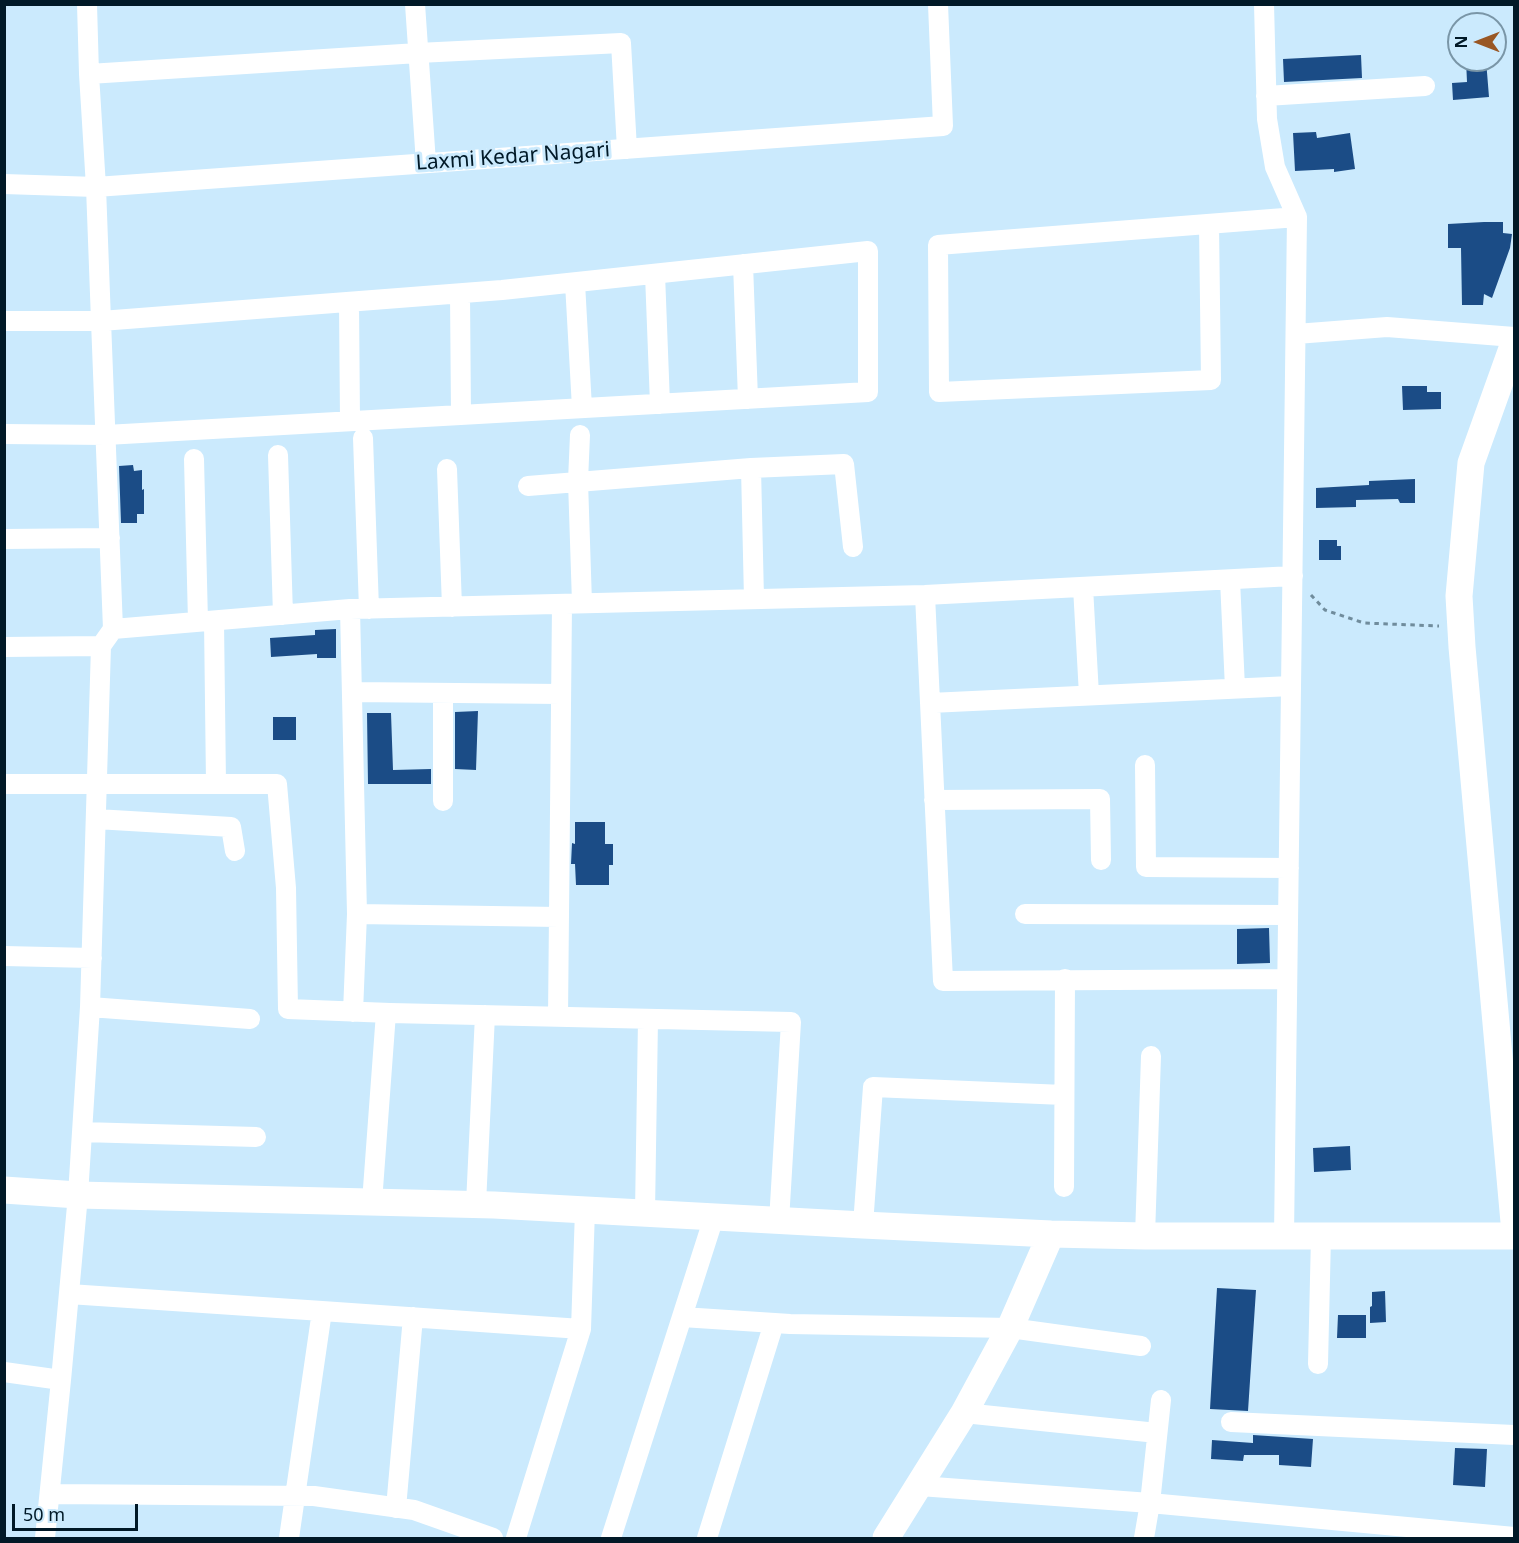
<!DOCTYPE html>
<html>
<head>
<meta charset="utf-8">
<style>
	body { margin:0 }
	#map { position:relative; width:1519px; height:1543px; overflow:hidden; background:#cbeafd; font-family:"Noto Sans",sans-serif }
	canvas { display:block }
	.frame { position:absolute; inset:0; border:6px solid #011927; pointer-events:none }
	.north { position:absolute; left:1447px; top:12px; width:60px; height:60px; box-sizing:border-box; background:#cbeafd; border:2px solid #7a96a7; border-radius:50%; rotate:270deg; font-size:16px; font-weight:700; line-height:24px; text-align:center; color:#011927 }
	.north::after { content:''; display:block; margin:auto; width:21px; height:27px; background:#995724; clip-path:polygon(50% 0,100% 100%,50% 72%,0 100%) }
	.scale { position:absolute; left:12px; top:1504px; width:126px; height:27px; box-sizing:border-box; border:3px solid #011927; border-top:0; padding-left:8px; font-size:18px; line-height:21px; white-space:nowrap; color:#011927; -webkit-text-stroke:4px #cbeafd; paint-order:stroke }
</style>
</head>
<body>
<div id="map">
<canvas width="1519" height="1543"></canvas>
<div class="frame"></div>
<div class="north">N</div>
<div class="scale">50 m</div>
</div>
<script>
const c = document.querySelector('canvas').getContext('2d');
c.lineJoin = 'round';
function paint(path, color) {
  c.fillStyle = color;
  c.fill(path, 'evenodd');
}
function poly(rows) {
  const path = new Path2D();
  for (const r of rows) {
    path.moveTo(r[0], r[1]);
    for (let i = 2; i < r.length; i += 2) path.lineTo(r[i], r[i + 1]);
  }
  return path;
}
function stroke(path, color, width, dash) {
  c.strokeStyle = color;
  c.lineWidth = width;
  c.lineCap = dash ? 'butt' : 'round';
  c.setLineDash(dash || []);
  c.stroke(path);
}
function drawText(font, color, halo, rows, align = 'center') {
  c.font = font + ' "Noto Sans",sans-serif';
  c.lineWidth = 6;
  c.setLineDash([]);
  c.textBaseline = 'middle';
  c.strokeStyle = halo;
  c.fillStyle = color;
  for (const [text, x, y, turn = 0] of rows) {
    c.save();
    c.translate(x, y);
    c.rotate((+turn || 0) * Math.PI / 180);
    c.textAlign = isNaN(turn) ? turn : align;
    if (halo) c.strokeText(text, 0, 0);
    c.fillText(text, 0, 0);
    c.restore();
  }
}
paint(poly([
	[1361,55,1362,78,1284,82,1283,59],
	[1466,60,1486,60,1489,97,1453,100,1452,83,1467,82],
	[1316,132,1317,138,1350,133,1355,169,1334,172,1334,169,1295,171,1293,133],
	[1484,222,1503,222,1503,233,1512,234,1510,248,1492,298,1484,294,1483,305,1462,305,1461,248,1448,248,1448,224],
	[1402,386,1427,386,1427,392,1441,392,1441,409,1403,410],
	[133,465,134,471,142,470,142,490,144,489,144,514,137,514,137,523,121,523,119,466],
	[1415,479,1415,503,1400,503,1398,499,1356,500,1356,507,1316,508,1316,488,1369,485,1369,481],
	[1319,540,1337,540,1337,546,1341,546,1341,560,1319,560],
	[336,629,336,658,317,658,317,654,271,657,270,638,315,635,315,630],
	[478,711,476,770,455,769,455,712],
	[367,713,391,713,393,770,431,769,431,784,368,784],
	[273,717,296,717,296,740,273,740],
	[575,822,605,822,605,844,613,844,613,865,609,865,609,885,576,885,575,864,571,864,572,843,575,844],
	[1269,928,1270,963,1237,964,1237,929],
	[1350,1146,1351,1170,1314,1172,1313,1148],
	[1217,1288,1256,1290,1248,1411,1210,1409],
	[1385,1291,1386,1322,1370,1323,1370,1307,1372,1306,1372,1292],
	[1338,1315,1366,1315,1366,1338,1337,1338],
	[1253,1435,1313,1439,1311,1467,1279,1465,1279,1455,1244,1455,1243,1461,1211,1459,1212,1440,1253,1443],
	[1455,1448,1487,1449,1485,1487,1453,1485]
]), '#1b4c86');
stroke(poly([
	[1311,595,1325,610,1364,623,1439,626]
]), '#708c9c', 3, [4.5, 4.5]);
stroke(poly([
	[87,4,89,74,418,53,621,43,627,149],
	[415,4,426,163],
	[1264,4,1267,119,1275,167,1297,217,1284,1236],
	[1266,96,1425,86],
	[4,184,96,187,89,74],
	[1209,224,1211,380,939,392,938,245,1297,217],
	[743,264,748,399],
	[655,274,660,404],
	[575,283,582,408],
	[460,294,461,415],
	[349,302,350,421],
	[4,321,101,321,113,629,101,646,90,1007,78,1195,61,1380,4,1372],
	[1296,334,1387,327,1514,337],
	[4,434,106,435,868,392,868,251,502,290,101,321,96,187,943,126,938,4],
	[580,435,578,481,582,603],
	[363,438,369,609],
	[278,455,283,615],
	[194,459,198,622],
	[751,468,754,599],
	[447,469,452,607],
	[528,486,751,468,844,464,853,547],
	[4,539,110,538],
	[1230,580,1235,688],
	[1083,587,1089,695],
	[925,595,943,981,1287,979],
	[350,609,925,595,1293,576],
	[214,621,216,784],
	[113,629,350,609,357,914,353,1012],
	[4,647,101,646],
	[352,692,561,694],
	[443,693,443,801],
	[930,703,1291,686],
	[1145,765,1146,867,1289,868],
	[4,784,277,784,286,888,288,1009,390,1013,791,1022,779,1221],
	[934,800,1100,799,1101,860],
	[96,819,231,827,235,851],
	[357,914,559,917],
	[1025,914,1288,915],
	[4,956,92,958],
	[90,1007,250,1019],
	[558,1017,562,604],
	[82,1132,256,1137],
	[1064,1187,1065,979],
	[372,1202,386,1013],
	[476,1204,485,1015],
	[645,1213,648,1019],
	[863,1225,873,1087,1064,1095],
	[1145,1236,1151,1056],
	[69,1294,322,1311,289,1538],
	[322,1311,581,1329,516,1538],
	[682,1317,790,1324,1010,1328,1141,1346],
	[581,1329,585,1210],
	[1318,1364,1321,1236],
	[1161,1400,1150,1503,1514,1537],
	[964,1413,1157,1433],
	[1231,1422,1514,1435],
	[920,1486,1150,1503,1144,1538],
	[50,1494,314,1496,414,1510,493,1538],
	[396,1508,413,1317],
	[45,1538,61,1380],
	[611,1538,714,1217],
	[707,1538,774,1323]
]), '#fff', 20);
stroke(poly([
	[1514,343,1471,463,1459,596,1462,647,1514,1222],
	[4,1190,78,1195,494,1205,863,1225,1051,1234,1145,1236,1514,1236],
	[886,1538,964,1413,1010,1328,1051,1234]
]), '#fff', 27);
drawText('21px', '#011927', '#cbeafd', [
	["Laxmi Kedar Nagari",513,157,-4]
]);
</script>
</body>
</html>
